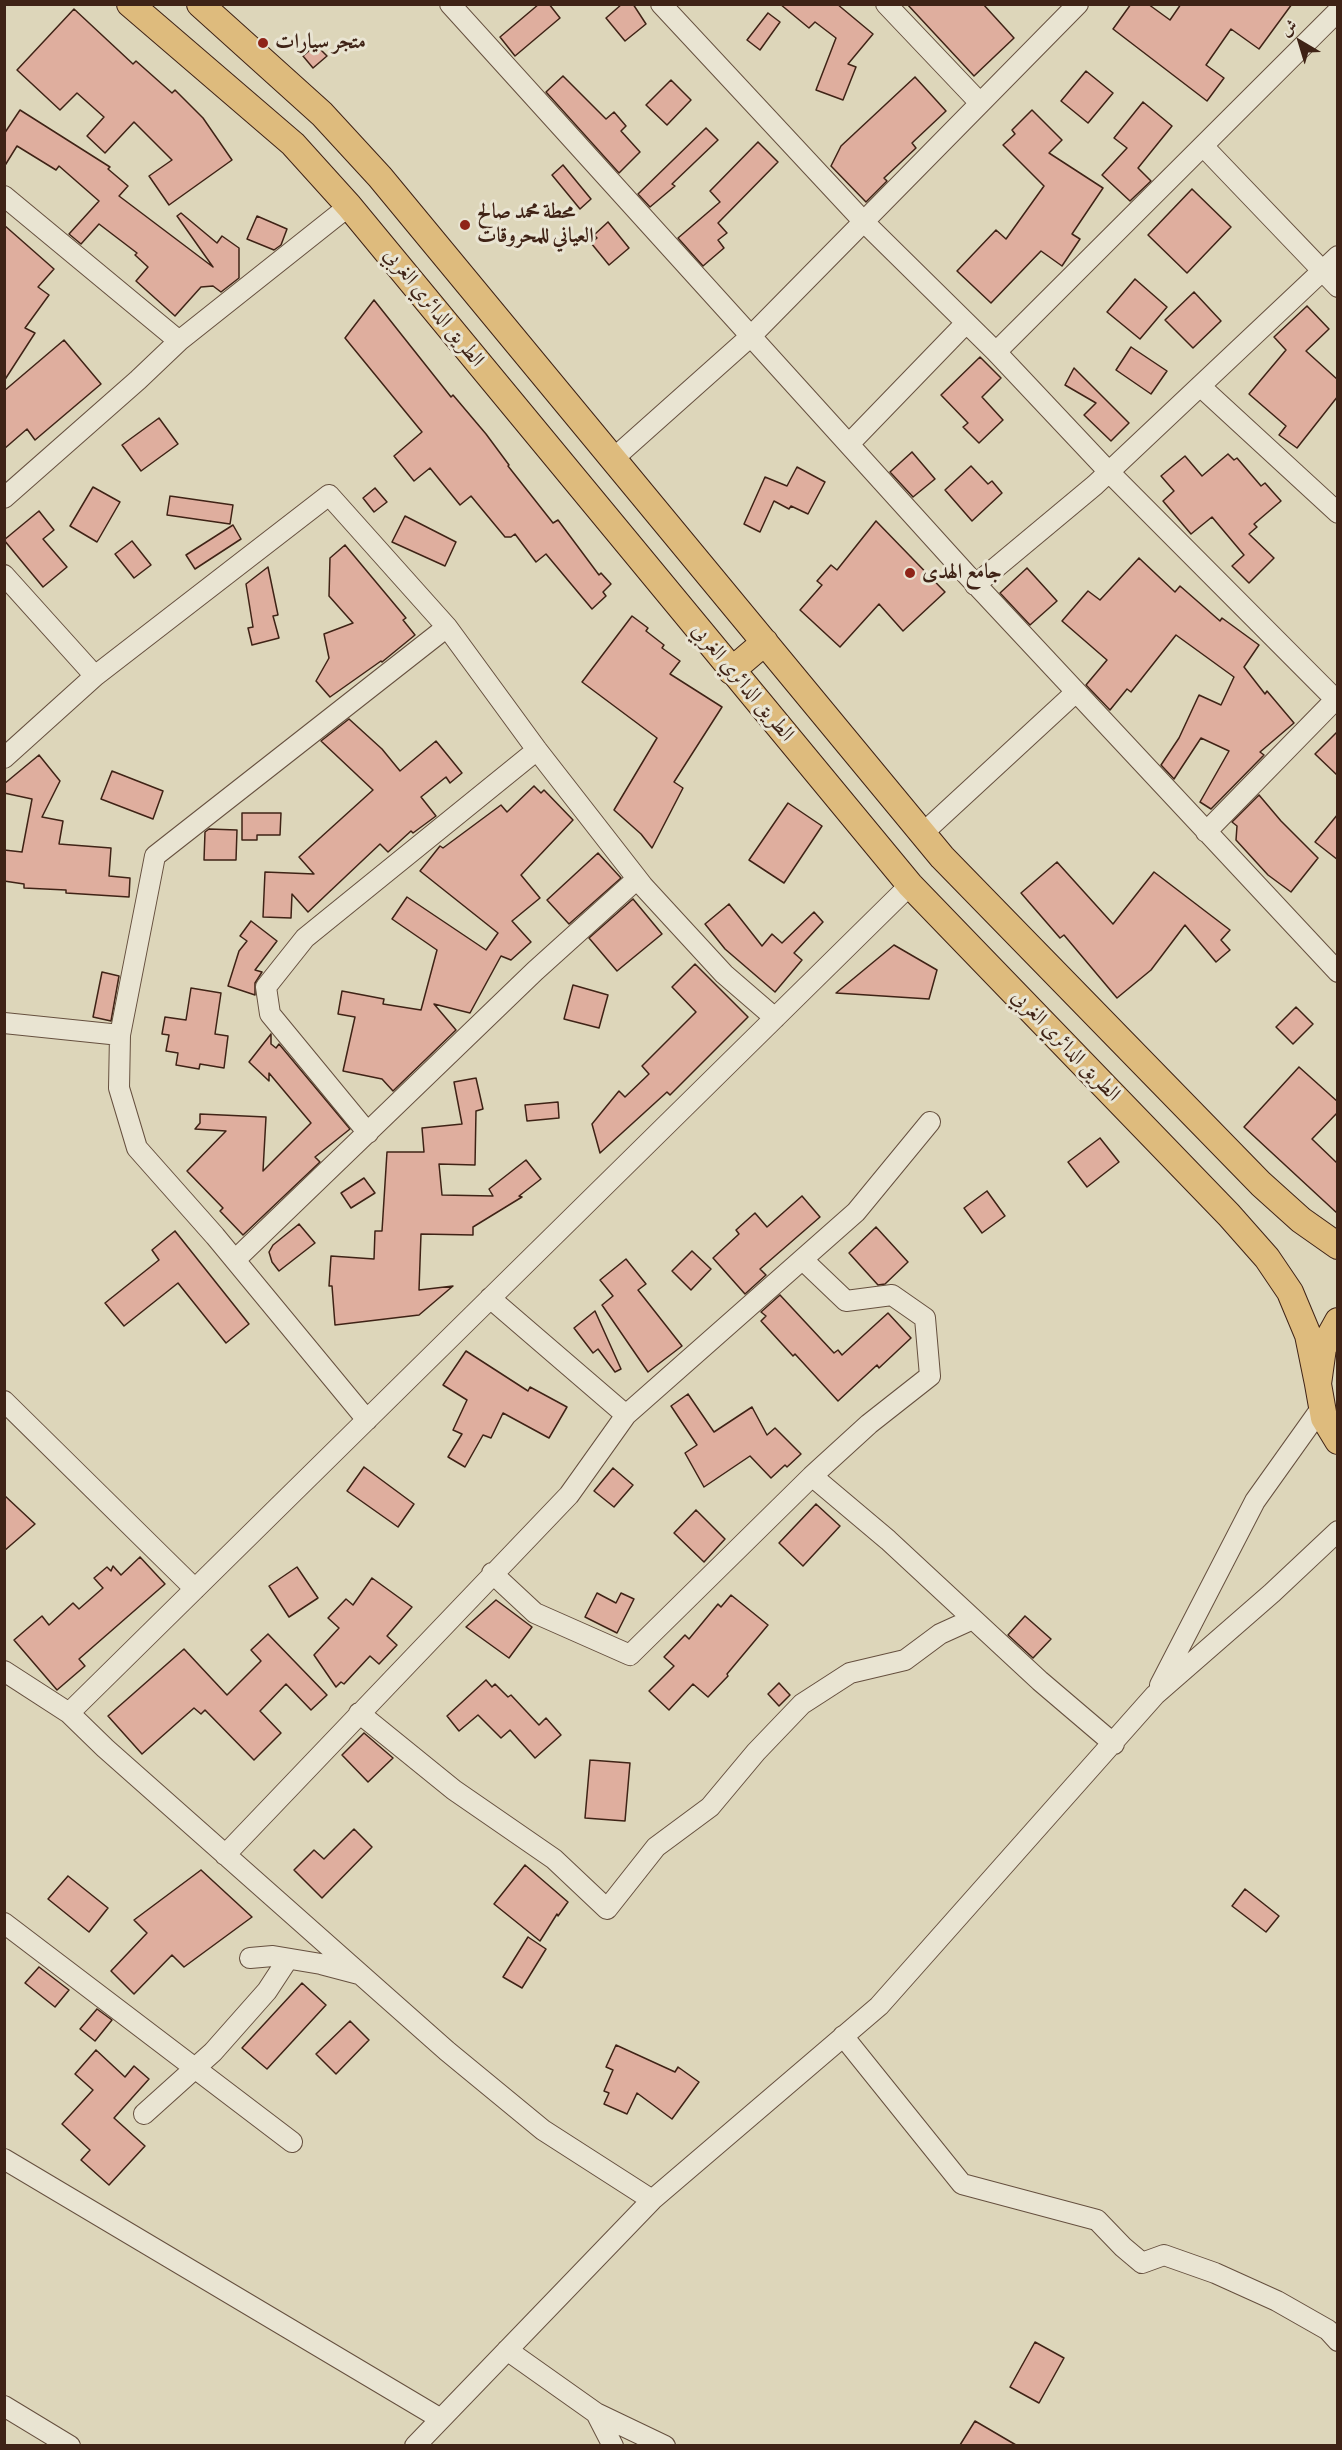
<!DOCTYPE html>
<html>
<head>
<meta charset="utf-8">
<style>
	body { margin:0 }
	#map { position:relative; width:1342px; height:2450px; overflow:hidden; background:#ddd6ba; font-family:"Libre Bodoni",Amiri,serif }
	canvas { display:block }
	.frame { position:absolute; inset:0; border:6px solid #3f2316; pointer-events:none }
	.north { position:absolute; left:1270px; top:12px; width:60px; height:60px; -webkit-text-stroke:4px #e9e4d2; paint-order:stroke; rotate:322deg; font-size:16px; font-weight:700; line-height:24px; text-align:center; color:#3f2316 }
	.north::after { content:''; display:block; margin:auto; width:21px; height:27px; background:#3f2316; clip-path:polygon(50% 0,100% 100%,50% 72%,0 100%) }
</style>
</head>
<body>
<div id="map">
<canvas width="1342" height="2450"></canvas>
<div class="frame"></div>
<div class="north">ش</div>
</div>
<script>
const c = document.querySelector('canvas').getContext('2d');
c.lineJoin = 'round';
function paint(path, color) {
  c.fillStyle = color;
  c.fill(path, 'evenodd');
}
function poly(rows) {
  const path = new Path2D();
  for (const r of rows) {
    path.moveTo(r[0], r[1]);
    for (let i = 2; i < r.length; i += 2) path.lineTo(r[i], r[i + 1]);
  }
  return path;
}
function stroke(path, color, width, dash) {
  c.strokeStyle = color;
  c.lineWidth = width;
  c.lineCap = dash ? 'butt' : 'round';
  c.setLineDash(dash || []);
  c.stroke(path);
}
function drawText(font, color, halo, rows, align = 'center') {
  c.font = font + ' "Libre Bodoni",Amiri,serif';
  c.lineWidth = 6;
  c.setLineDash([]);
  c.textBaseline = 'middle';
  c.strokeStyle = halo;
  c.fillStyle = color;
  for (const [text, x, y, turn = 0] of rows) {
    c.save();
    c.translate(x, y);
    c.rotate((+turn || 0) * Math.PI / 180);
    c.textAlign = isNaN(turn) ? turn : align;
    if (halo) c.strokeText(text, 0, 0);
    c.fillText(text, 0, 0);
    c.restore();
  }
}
const building = poly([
	[539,4,549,4,560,18,515,56,500,37,539,4],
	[622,4,633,4,646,24,625,41,606,18,622,4],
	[780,4,837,4,873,34,848,64,856,67,843,100,816,90,836,38,815,22,809,28,780,4],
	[907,4,983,4,1014,38,974,76,907,4],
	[1131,4,1148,4,1170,20,1181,4,1292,4,1259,49,1231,29,1206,65,1224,78,1207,101,1113,29,1131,4],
	[74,9,133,64,136,61,172,93,175,90,203,118,232,160,169,205,149,176,172,160,134,122,105,153,87,136,104,117,77,93,60,110,17,70,74,9],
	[768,13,780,22,760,50,747,40,768,13],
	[316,45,327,56,313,68,303,56,316,45],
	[1086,71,1113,93,1088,123,1061,101,1086,71],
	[563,76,606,119,614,112,626,126,621,131,640,152,619,173,546,92,563,76],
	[915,77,946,111,912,143,916,148,884,178,887,181,866,202,831,166,841,146,915,77],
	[671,80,691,100,667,125,646,105,671,80],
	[1143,102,1172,126,1138,168,1151,181,1130,201,1102,175,1127,148,1114,138,1143,102],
	[20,110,110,167,108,169,128,186,119,196,213,267,177,216,181,213,217,243,222,236,239,248,239,278,221,292,213,286,201,287,175,316,136,281,148,267,135,255,137,253,99,224,81,244,69,234,99,201,59,166,56,170,17,146,4,167,4,134,20,110],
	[1032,110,1062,140,1049,153,1103,188,1072,234,1080,239,1062,266,1041,251,991,303,957,271,996,230,1006,239,1044,186,1003,145,1015,134,1012,130,1032,110],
	[706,128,718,140,672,184,675,186,650,207,638,194,706,128],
	[758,142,778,162,718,223,727,233,718,240,724,248,703,266,678,238,720,202,710,191,758,142],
	[563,165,591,199,580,209,552,175,563,165],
	[1192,189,1231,227,1187,273,1148,235,1192,189],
	[257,216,287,229,281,245,274,250,247,239,257,216],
	[608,222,629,248,609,265,591,243,597,238,594,235,608,222],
	[4,225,54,269,38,287,49,295,25,328,35,333,4,381,4,225],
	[1135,279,1167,307,1140,339,1107,312,1135,279],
	[1194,292,1221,321,1193,348,1165,320,1194,292],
	[374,300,451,397,453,395,486,434,509,465,508,466,553,523,558,520,599,575,601,573,611,584,603,592,606,596,592,609,546,554,536,562,515,534,511,537,505,537,471,496,460,505,430,468,414,481,394,456,422,432,345,338,374,300],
	[1307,306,1329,329,1306,351,1338,380,1338,396,1297,448,1279,435,1286,426,1249,394,1286,350,1274,337,1307,306],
	[64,340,101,384,35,440,27,429,4,449,4,391,64,340],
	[1131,347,1167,371,1151,394,1116,370,1131,347],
	[980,357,1001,378,982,397,1003,420,979,443,963,427,968,423,941,395,980,357],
	[1074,368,1129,423,1111,441,1084,415,1096,403,1065,385,1074,368],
	[159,418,178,444,141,471,122,445,159,418],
	[912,452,935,479,913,497,890,472,912,452],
	[1228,454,1234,460,1237,458,1261,486,1265,483,1281,501,1254,524,1257,527,1249,534,1274,558,1249,583,1232,566,1244,555,1212,517,1191,534,1163,501,1174,491,1161,476,1185,456,1202,476,1228,454],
	[971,466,988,484,992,481,1002,493,972,521,945,490,971,466],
	[797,467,825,482,808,514,791,506,789,509,774,501,760,532,744,524,765,477,787,486,797,467],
	[93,487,120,502,97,542,70,526,93,487],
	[375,488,387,502,374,512,363,498,375,488],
	[170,496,233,505,230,524,167,515,170,496],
	[39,511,54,530,43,539,67,567,43,587,4,540,39,511],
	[405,516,456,542,445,566,392,542,405,516],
	[876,521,945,592,903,631,879,604,840,647,800,610,822,585,817,581,831,565,837,570,876,521],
	[233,525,241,539,195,569,186,555,233,525],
	[132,541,151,565,134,578,115,554,132,541],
	[345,545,406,618,403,620,415,635,382,662,381,661,330,697,316,681,329,658,324,634,353,623,329,596,330,558,345,545],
	[1139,558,1175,592,1180,586,1220,621,1222,618,1259,645,1244,667,1265,694,1267,691,1294,723,1260,752,1264,755,1211,809,1200,802,1229,751,1201,738,1174,779,1161,765,1179,738,1199,695,1221,705,1234,677,1176,635,1131,692,1127,689,1110,710,1086,685,1107,660,1062,621,1088,591,1100,600,1139,558],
	[268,567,278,615,273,616,279,638,252,645,248,628,253,627,246,584,268,567],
	[1027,568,1057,601,1030,625,1000,593,1027,568],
	[632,616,648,628,646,631,664,645,662,648,680,661,670,674,722,707,674,782,683,788,652,848,641,834,614,810,657,738,582,682,632,616],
	[349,719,382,749,400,771,436,741,462,773,450,783,446,777,421,797,436,816,413,833,411,831,388,852,380,844,308,912,292,894,291,918,263,917,265,872,314,874,299,857,373,790,321,741,349,719],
	[1338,731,1338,776,1315,754,1338,731],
	[39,755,60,781,42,817,63,821,59,844,111,848,109,876,130,878,129,897,66,893,66,890,24,888,24,884,4,881,4,850,22,852,32,799,4,793,4,784,39,755],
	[112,771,163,791,153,819,101,799,112,771],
	[534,786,541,793,544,790,573,820,521,875,540,898,512,921,531,942,511,960,501,956,470,1013,434,1004,456,1030,393,1091,382,1079,343,1071,355,1017,338,1014,342,991,384,999,383,1004,421,1010,437,950,392,919,407,897,486,950,498,933,420,871,440,846,443,848,501,805,507,812,534,786],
	[1259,795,1281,821,1318,858,1291,892,1268,875,1236,840,1237,826,1232,822,1259,795],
	[788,803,822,826,784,883,749,860,788,803],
	[242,813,281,813,280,835,257,835,257,840,242,840,242,813],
	[1338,814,1338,860,1315,842,1338,814],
	[209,829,237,830,236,860,204,860,205,832,209,829],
	[598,853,621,878,569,924,547,900,598,853],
	[1057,862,1113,924,1154,872,1230,930,1221,940,1230,950,1216,962,1185,925,1151,970,1117,998,1064,935,1060,938,1021,893,1057,862],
	[633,899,662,934,617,971,589,938,633,899],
	[729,904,762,946,772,934,782,943,814,912,823,922,794,953,802,960,775,992,725,949,705,924,729,904],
	[251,921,277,941,255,970,262,972,255,983,255,995,228,986,239,951,247,941,240,936,251,921],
	[894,945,937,970,929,999,836,993,894,945],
	[695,964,748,1017,670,1095,667,1092,600,1153,592,1124,619,1091,625,1097,649,1074,642,1066,696,1012,672,987,695,964],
	[102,972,119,976,111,1021,93,1017,102,972],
	[573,985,608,995,599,1028,564,1019,573,985],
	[191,988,221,993,215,1034,228,1036,224,1068,200,1064,199,1069,176,1065,178,1053,166,1051,169,1035,162,1034,165,1017,186,1020,191,988],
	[1296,1007,1313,1024,1293,1044,1276,1027,1296,1007],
	[271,1034,271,1044,276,1048,279,1044,350,1129,315,1157,320,1162,243,1235,220,1211,223,1208,187,1171,226,1131,195,1129,200,1123,200,1114,266,1117,263,1171,311,1123,269,1073,269,1081,249,1062,271,1034],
	[1299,1067,1338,1102,1338,1112,1312,1139,1338,1164,1338,1214,1244,1127,1299,1067],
	[476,1078,483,1109,476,1111,475,1165,439,1164,442,1195,493,1196,489,1189,526,1160,541,1179,519,1196,522,1197,473,1227,473,1235,421,1234,419,1290,453,1286,419,1315,335,1325,332,1286,329,1286,331,1256,374,1259,375,1231,382,1231,387,1152,424,1152,422,1128,462,1124,454,1082,476,1078],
	[558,1102,559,1118,527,1121,525,1105,558,1102],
	[1100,1138,1119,1162,1087,1187,1068,1162,1100,1138],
	[364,1178,375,1193,351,1208,341,1193,364,1178],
	[987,1191,1005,1216,982,1233,964,1208,987,1191],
	[802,1196,820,1217,760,1269,766,1275,745,1294,713,1258,739,1234,736,1230,755,1213,767,1227,802,1196],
	[299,1224,315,1243,279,1271,272,1262,269,1252,273,1245,299,1224],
	[876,1227,908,1262,885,1284,878,1285,849,1253,876,1227],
	[175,1231,249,1324,226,1343,178,1283,124,1326,105,1303,159,1260,152,1250,175,1231],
	[692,1251,711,1269,691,1290,672,1271,692,1251],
	[626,1259,646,1284,638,1290,682,1346,648,1372,602,1305,613,1296,600,1280,626,1259],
	[780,1295,834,1353,838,1350,842,1355,888,1313,911,1338,879,1368,877,1365,838,1401,795,1354,793,1356,761,1321,766,1316,761,1312,780,1295],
	[595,1311,621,1369,615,1372,598,1349,593,1353,574,1328,595,1311],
	[466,1351,528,1391,530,1387,567,1407,549,1438,503,1413,491,1438,483,1435,465,1467,448,1457,462,1434,453,1430,467,1400,443,1385,466,1351],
	[688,1394,714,1432,752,1407,767,1435,775,1428,801,1454,787,1467,785,1465,771,1478,750,1456,704,1487,685,1453,697,1445,671,1406,688,1394],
	[364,1467,414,1504,398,1527,347,1491,364,1467],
	[613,1468,633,1485,614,1507,594,1491,613,1468],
	[4,1495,35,1524,4,1551,4,1495],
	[816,1504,840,1526,803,1566,779,1543,816,1504],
	[696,1510,725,1539,704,1562,674,1533,696,1510],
	[140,1557,165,1584,79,1659,85,1666,57,1690,14,1640,42,1616,49,1625,73,1603,79,1609,103,1588,94,1578,107,1567,111,1571,113,1566,121,1575,140,1557],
	[297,1567,318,1598,289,1617,269,1586,297,1567],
	[372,1578,412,1607,387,1636,397,1645,379,1664,370,1656,344,1684,341,1682,336,1687,314,1655,339,1628,328,1618,346,1599,353,1605,372,1578],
	[597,1593,616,1603,621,1593,634,1599,617,1633,585,1617,597,1593],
	[731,1595,768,1625,727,1674,728,1676,708,1697,693,1684,669,1710,649,1691,674,1666,664,1657,685,1635,689,1639,718,1604,721,1607,731,1595],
	[496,1600,532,1627,509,1658,466,1627,496,1600],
	[1025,1616,1051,1639,1033,1658,1008,1635,1025,1616],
	[268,1634,327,1695,311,1710,286,1684,260,1711,281,1733,254,1760,205,1710,201,1714,194,1708,142,1754,108,1716,184,1649,227,1695,261,1661,251,1650,268,1634],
	[486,1680,492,1687,495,1684,508,1697,511,1695,539,1725,546,1718,561,1735,535,1758,510,1730,501,1738,478,1715,459,1731,447,1716,486,1680],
	[779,1683,790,1695,779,1706,768,1694,779,1683],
	[364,1733,393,1758,368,1782,342,1755,364,1733],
	[590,1760,630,1763,625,1821,585,1818,590,1760],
	[354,1829,372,1847,322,1898,294,1870,314,1850,324,1859,354,1829],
	[525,1865,568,1902,558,1916,557,1914,540,1941,494,1904,525,1865],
	[201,1870,252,1917,184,1967,172,1955,134,1994,111,1971,147,1933,134,1920,201,1870],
	[68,1876,108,1908,89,1932,48,1899,68,1876],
	[1245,1889,1279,1916,1266,1932,1232,1906,1245,1889],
	[528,1937,546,1949,522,1988,503,1977,528,1937],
	[39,1967,69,1990,55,2007,25,1983,39,1967],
	[302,1983,326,2005,267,2069,242,2048,302,1983],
	[97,2009,112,2020,95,2041,80,2029,97,2009],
	[350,2021,369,2040,336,2074,316,2054,350,2021],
	[616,2045,675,2072,678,2067,699,2082,672,2119,637,2093,627,2114,604,2104,609,2093,604,2091,613,2070,606,2067,616,2045],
	[96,2050,125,2077,134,2066,149,2079,114,2118,145,2146,109,2185,81,2160,90,2150,62,2124,93,2090,75,2074,96,2050],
	[1035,2342,1064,2358,1039,2403,1010,2387,1035,2342],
	[975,2421,1016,2445,960,2445,975,2421]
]);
paint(building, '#dfae9e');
stroke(building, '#3f2316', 1.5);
const minor = poly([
	[450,4,968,576,1338,972],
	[661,4,864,222,996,352,1338,11],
	[886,4,980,103],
	[1203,146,1338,287],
	[4,196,179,341],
	[996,352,1109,472,1338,702],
	[1200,386,1338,513],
	[849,444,966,323],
	[613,459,751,336,1078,4],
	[4,498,138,380,179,341,349,206],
	[4,575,95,676],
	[975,585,1095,485,1338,256],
	[4,758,95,676,329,495,447,627,537,750,643,886,724,974,775,1018],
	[1206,832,1335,700],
	[922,834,1076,692],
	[4,1023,120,1035],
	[368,1133,270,1014,266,987,305,938,537,750],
	[235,1260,535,971,637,879],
	[803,1260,846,1301,892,1295,925,1318,930,1376,869,1424,812,1476],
	[490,1298,626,1415],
	[4,1401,195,1589],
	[367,1420,215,1236,137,1148,119,1088,120,1035,155,856,447,627],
	[492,1573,535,1613,630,1655,812,1476,888,1540,1040,1681,1114,1744],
	[4,1671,69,1713,105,1748,447,2051,543,2130,652,2200],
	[1160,1685,1255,1501,1322,1407],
	[69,1713,910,885],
	[359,1713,454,1790,554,1859,607,1909,656,1847,710,1807,756,1752,802,1704,850,1673,905,1660,940,1634,973,1619],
	[225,1855,569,1495,626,1415,856,1212,930,1122],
	[4,1923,292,2142],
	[250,1958,273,1956,321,1964,359,1974],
	[843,2036,962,2184,1097,2220,1123,2247,1142,2263,1164,2255,1215,2273,1277,2301,1328,2330,1338,2341],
	[144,2114,213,2052,267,1991,288,1959],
	[4,2159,441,2419],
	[507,2350,596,2413,613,2446],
	[4,2406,70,2446],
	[596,2413,665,2446],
	[415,2446,652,2200,879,2006,1155,1695,1272,1593,1338,1531]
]);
const major = poly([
	[130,4,293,144,349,206,910,885,1229,1215,1267,1258,1290,1292,1308,1335,1318,1384],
	[200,4,322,114,380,177,942,857,1261,1184,1301,1220,1338,1246],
	[731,671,765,642],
	[1338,1321,1323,1348,1318,1384,1324,1418,1338,1441]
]);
stroke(minor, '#66503f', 22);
stroke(major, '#3f2316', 28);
stroke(minor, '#e9e4d2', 20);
stroke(major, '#debb7d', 26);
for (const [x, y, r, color] of [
	[263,43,6,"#8f2418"],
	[465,225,6,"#8f2418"],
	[910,573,6,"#8f2418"]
]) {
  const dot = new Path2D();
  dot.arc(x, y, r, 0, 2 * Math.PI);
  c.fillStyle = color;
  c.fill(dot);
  stroke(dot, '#e9e4d2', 2);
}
drawText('bold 21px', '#3f2316', '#e9e4d2', [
	["متجر سيارات",275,43],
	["محطة محمد صالح",477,213],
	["العياني للمحروقات",477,237],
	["جامع الهدى",922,573]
], 'left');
drawText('21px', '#3f2316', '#e9e4d2', [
	["الطريق الدائري الغربي",433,308,51],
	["الطريق الدائري الغربي",742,683,50],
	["الطريق الدائري الغربي",1065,1046,46]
]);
</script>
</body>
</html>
